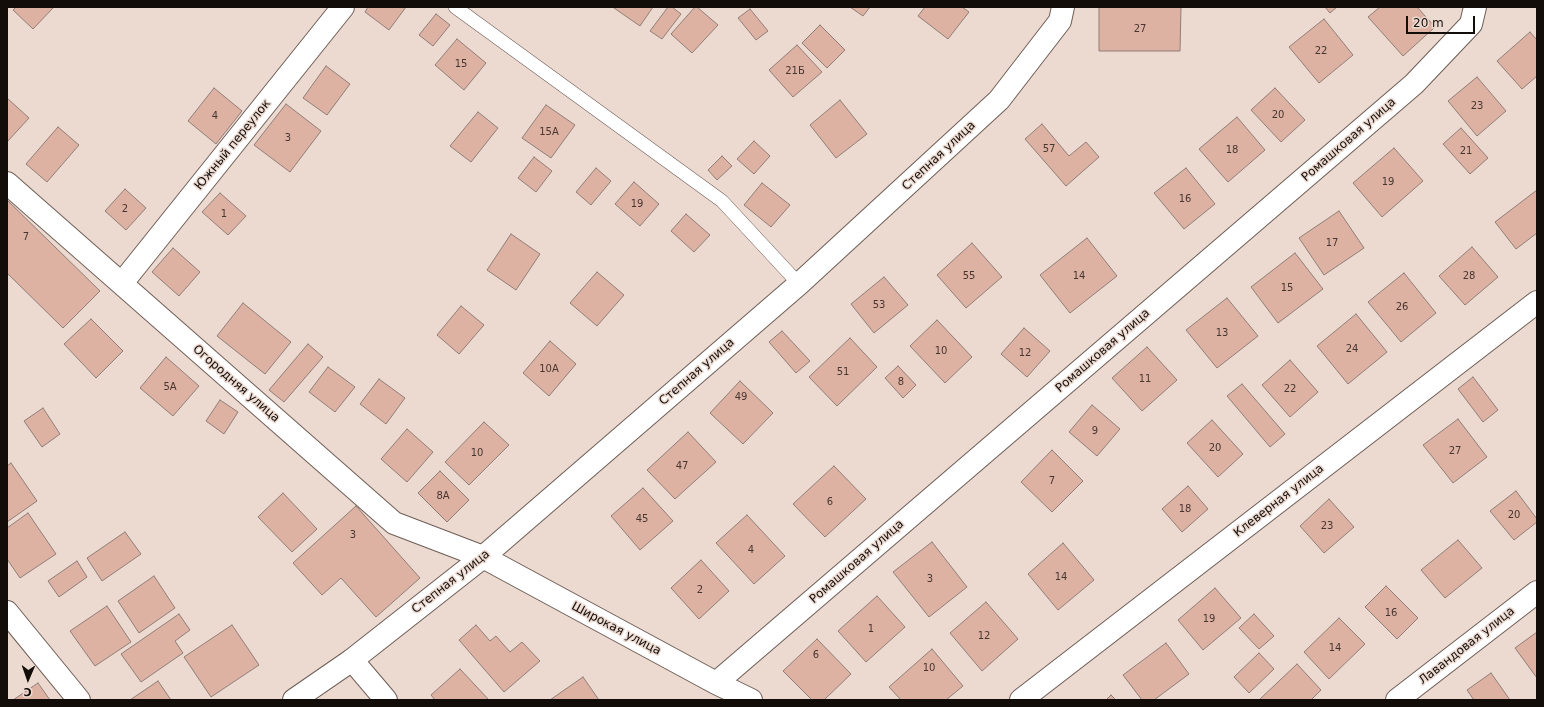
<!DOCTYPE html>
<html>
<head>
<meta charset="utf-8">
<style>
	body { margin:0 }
	#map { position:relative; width:1544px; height:707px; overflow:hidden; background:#ecdad1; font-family:"DejaVu Sans",sans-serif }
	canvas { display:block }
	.frame { position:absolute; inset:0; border:8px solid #130d0a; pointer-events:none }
	.north { position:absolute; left:8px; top:659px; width:40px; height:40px; -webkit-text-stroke:3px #ecdad1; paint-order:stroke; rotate:182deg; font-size:11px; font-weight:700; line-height:16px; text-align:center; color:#130d0a }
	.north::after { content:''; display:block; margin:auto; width:14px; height:18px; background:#130d0a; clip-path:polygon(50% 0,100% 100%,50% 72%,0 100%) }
	.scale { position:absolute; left:1406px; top:16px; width:69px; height:18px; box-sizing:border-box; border:2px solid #130d0a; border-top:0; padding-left:5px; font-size:12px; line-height:14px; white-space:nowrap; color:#130d0a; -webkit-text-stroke:3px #ecdad1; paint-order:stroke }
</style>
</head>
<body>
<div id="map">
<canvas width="1544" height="707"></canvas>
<div class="frame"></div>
<div class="north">С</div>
<div class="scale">20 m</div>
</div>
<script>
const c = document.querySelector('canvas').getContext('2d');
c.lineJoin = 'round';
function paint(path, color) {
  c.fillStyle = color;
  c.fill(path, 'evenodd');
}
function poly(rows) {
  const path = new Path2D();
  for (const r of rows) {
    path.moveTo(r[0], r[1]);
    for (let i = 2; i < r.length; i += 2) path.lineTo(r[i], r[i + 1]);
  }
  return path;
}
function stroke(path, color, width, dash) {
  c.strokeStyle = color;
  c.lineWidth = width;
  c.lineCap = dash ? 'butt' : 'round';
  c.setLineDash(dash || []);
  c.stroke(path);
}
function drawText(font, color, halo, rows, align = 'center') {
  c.font = font + ' "DejaVu Sans",sans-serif';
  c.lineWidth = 3;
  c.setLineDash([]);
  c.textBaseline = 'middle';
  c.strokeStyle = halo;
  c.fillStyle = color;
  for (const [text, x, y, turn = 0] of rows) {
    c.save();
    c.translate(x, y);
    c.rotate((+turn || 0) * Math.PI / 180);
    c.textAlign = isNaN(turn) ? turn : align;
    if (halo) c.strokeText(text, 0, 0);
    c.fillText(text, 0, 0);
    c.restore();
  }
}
const building = poly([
	[16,7,54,7,33,29,13,10,16,7],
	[368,7,406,7,389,30,365,12,368,7],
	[615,7,653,7,640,26,614,8,615,7],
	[668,7,672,7,681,14,662,39,650,31,668,7],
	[695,7,697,7,718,25,692,53,671,34,695,7],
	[850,7,870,7,863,16,850,7],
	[925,7,962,7,969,12,948,39,918,16,925,7],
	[1099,7,1181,7,1180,51,1099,51,1099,7],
	[1325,7,1337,7,1330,13,1325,7],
	[1380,7,1417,7,1435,27,1403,56,1368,17,1380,7],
	[750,9,768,31,756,40,738,18,750,9],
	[436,14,450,25,433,46,419,35,436,14],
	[1324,19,1353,55,1319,83,1289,47,1324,19],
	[820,25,845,50,827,68,802,43,820,25],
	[1530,32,1537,40,1537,76,1522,89,1497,61,1530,32],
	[457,39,486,63,464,90,435,65,457,39],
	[797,45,822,72,793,97,769,70,797,45],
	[326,66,350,84,327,115,303,98,326,66],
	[1477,77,1506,111,1477,136,1448,101,1477,77],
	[214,88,242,111,216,144,188,121,214,88],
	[1275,88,1305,120,1281,142,1251,110,1275,88],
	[7,98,29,118,7,142,7,98],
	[840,100,867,134,836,158,810,125,840,100],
	[286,104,321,131,290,172,254,145,286,104],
	[546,105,575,125,551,158,522,138,546,105],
	[478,112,498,128,471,162,450,146,478,112],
	[1237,117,1265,150,1228,182,1199,149,1237,117],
	[1042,124,1069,156,1086,142,1099,157,1066,186,1025,139,1042,124],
	[58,127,79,145,47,182,26,164,58,127],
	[1461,128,1488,158,1470,174,1443,144,1461,128],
	[754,141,770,156,754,174,737,159,754,141],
	[1394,148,1423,181,1382,217,1353,183,1394,148],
	[722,156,732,166,717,180,708,170,722,156],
	[534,157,552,171,536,192,518,178,534,157],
	[596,168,611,181,591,205,576,192,596,168],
	[1186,168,1215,204,1184,229,1154,193,1186,168],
	[634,182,659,204,640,226,615,204,634,182],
	[762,183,790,205,771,227,744,205,762,183],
	[125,189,146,208,126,230,105,211,125,189],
	[1537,190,1537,233,1516,249,1495,222,1537,190],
	[220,193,246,216,228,235,202,212,220,193],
	[7,200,100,291,63,328,7,273,7,200],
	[1339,211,1364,248,1324,275,1299,238,1339,211],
	[686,214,710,235,694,252,671,231,686,214],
	[511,234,540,254,516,290,487,270,511,234],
	[1087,238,1117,276,1070,313,1040,275,1087,238],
	[972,243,1002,277,966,308,937,275,972,243],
	[1472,247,1498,277,1465,305,1439,276,1472,247],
	[173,248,200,272,179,296,152,272,173,248],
	[1295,253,1323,289,1278,323,1251,287,1295,253],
	[597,272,624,295,597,326,570,303,597,272],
	[1404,273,1436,313,1401,342,1368,302,1404,273],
	[884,277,908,305,874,333,851,304,884,277],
	[1227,298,1258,336,1217,368,1186,330,1227,298],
	[243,303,291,342,265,374,217,336,243,303],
	[461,306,484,325,459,354,437,335,461,306],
	[1356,314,1387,352,1348,384,1317,346,1356,314],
	[91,319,123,351,96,378,64,344,91,319],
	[937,320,972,357,945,383,910,346,937,320],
	[1024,328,1050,351,1027,377,1001,354,1024,328],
	[782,331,810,361,796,373,769,342,782,331],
	[850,338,877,367,837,406,809,377,850,338],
	[550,341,576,364,549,396,523,373,550,341],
	[308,344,323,357,284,402,269,390,308,344],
	[1147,347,1177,380,1142,411,1112,378,1147,347],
	[166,357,199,386,173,416,140,388,166,357],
	[1290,360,1318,392,1290,417,1262,385,1290,360],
	[898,366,916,385,903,398,885,378,898,366],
	[328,367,355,387,335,412,309,392,328,367],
	[1473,377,1498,410,1483,422,1458,389,1473,377],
	[379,379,405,398,386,424,360,404,379,379],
	[740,381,773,413,743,444,710,413,740,381],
	[1242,384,1285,434,1270,447,1227,396,1242,384],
	[220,400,238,412,224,434,206,421,220,400],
	[1092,405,1120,429,1097,456,1069,432,1092,405],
	[43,408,60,434,42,447,24,421,43,408],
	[1458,419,1487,457,1453,483,1423,445,1458,419],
	[1212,420,1243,454,1218,477,1187,443,1212,420],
	[484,422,509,445,469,485,445,462,484,422],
	[407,429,433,452,407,482,381,459,407,429],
	[688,432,716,462,675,499,647,470,688,432],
	[1052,450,1083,481,1052,512,1021,482,1052,450],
	[11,463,37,501,7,522,7,466,11,463],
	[834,466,866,499,825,537,793,504,834,466],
	[440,471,469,500,447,522,418,493,440,471],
	[1188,486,1208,509,1182,532,1162,509,1188,486],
	[643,488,673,521,640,550,611,516,643,488],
	[1516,491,1537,519,1537,522,1514,540,1490,511,1516,491],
	[283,493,317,529,292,552,258,517,283,493],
	[1329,499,1354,527,1324,553,1300,526,1329,499],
	[356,506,420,578,376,617,341,578,322,595,293,563,356,506],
	[28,513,56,554,20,578,7,559,7,528,28,513],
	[747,515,785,556,754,584,716,543,747,515],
	[125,532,141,554,102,581,87,558,125,532],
	[1458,540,1482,568,1445,598,1421,570,1458,540],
	[932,542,967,587,929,617,893,572,932,542],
	[1063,543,1094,580,1058,610,1028,574,1063,543],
	[701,560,729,591,699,619,671,588,701,560],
	[77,561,87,577,59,597,48,581,77,561],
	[154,576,175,608,139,633,118,601,154,576],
	[1386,586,1418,618,1397,639,1365,607,1386,586],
	[1215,588,1241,618,1203,650,1178,620,1215,588],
	[877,596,905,627,866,662,838,631,877,596],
	[986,602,1018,639,982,671,950,633,986,602],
	[107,606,131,642,95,666,70,631,107,606],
	[179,614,190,630,175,641,183,653,141,682,121,654,179,614],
	[1254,614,1274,636,1259,649,1239,628,1254,614],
	[1339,618,1365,644,1329,679,1304,652,1339,618],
	[232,625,259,665,211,697,184,657,232,625],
	[476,625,490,641,496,636,510,652,522,642,540,661,504,692,459,640,476,625],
	[1537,632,1537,678,1515,648,1537,632],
	[817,639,851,674,824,700,812,700,783,671,817,639],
	[1166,643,1189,674,1154,700,1142,700,1123,675,1166,643],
	[932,649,963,686,946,700,901,700,889,687,932,649],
	[1259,653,1274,669,1249,693,1234,677,1259,653],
	[1297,664,1321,690,1311,700,1259,700,1297,664],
	[460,669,489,700,435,700,431,695,460,669],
	[1491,673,1510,700,1474,700,1467,690,1491,673],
	[583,677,599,700,550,700,583,677],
	[158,681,171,700,130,700,158,681],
	[38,683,50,700,13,700,38,683],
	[1111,695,1116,700,1106,700,1111,695]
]);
paint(building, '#deb2a3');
stroke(building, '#8f7d77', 1);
const service = poly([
	[455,7,722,201,799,284]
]);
const minor = poly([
	[7,183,394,523,483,557,716,683,751,700],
	[122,283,343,7],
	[7,612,79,700],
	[352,660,386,700],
	[716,683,1414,84,1471,24,1475,7],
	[1021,700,1537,302],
	[1397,700,1537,592]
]);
const tertiary = poly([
	[294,700,352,660,483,557,799,284,999,100,1060,21,1063,7]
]);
stroke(service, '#6e5e56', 14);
stroke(minor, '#6e5e56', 24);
stroke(tertiary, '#6e5e56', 24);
stroke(service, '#fff', 13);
stroke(minor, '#fff', 22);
stroke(tertiary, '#fff', 22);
drawText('10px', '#463630', null, [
	["27",1140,29],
	["22",1321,51],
	["15",461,64],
	["21Б",795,71],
	["23",1477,106],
	["20",1278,115],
	["4",215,116],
	["15А",549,132],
	["3",288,138],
	["57",1049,149],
	["18",1232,150],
	["21",1466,151],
	["19",1388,182],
	["16",1185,199],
	["19",637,204],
	["2",125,209],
	["1",224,214],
	["7",26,237],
	["17",1332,243],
	["55",969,276],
	["14",1079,276],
	["28",1469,276],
	["15",1287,288],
	["53",879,305],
	["26",1402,307],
	["13",1222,333],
	["24",1352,349],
	["10",941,351],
	["12",1025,353],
	["10А",549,369],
	["51",843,372],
	["11",1145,379],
	["8",901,382],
	["5А",170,387],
	["22",1290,389],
	["49",741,397],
	["9",1095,431],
	["20",1215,448],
	["27",1455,451],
	["10",477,453],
	["47",682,466],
	["7",1052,481],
	["8А",443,496],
	["6",830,502],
	["18",1185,509],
	["20",1514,515],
	["45",642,519],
	["23",1327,526],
	["3",353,535],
	["4",751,550],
	["14",1061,577],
	["3",930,579],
	["2",700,590],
	["16",1391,613],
	["19",1209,619],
	["1",871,629],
	["12",984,636],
	["14",1335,648],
	["6",816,655],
	["10",929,668]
]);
drawText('12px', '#130d0a', '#ecdad1', [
	["Ромашковая улица",1349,140,-41],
	["Южный переулок",233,145,-51],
	["Степная улица",939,156,-43],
	["Ромашковая улица",1103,351,-41],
	["Степная улица",697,372,-41],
	["Огородняя улица",236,384,41],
	["Клеверная улица",1279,501,-38],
	["Ромашковая улица",857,562,-41],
	["Степная улица",451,582,-38],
	["Широкая улица",616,629,28],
	["Лавандовая улица",1467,646,-38]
]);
</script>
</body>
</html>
